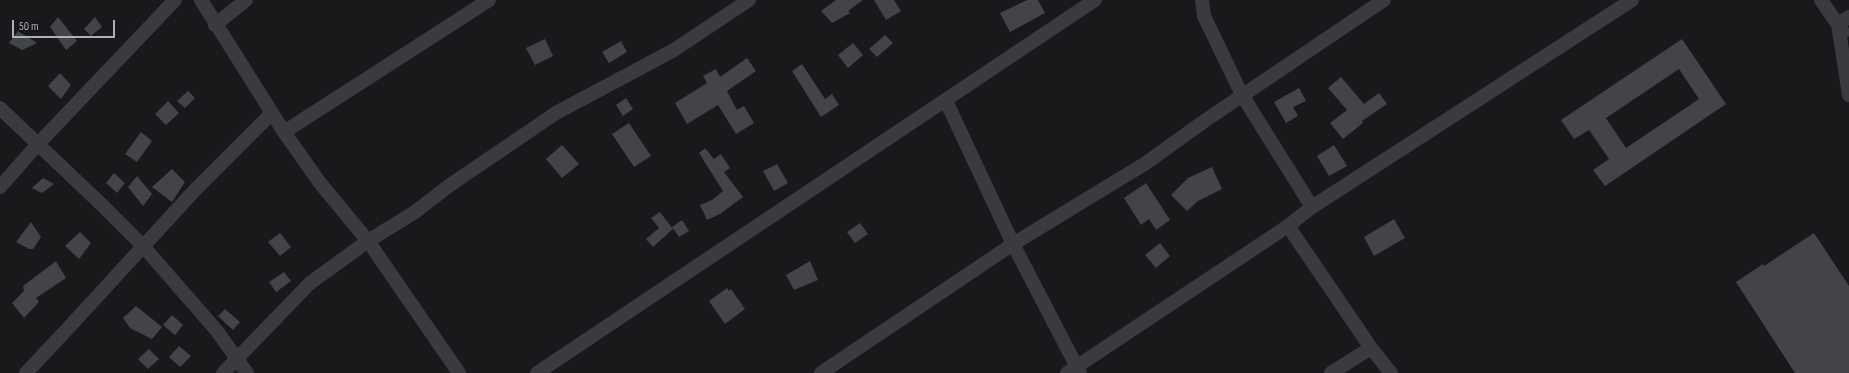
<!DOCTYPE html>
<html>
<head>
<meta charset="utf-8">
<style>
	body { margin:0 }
	#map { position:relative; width:1849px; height:373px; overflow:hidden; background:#19191b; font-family:"Sofia Sans Condensed",sans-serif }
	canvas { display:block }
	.scale { position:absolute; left:12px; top:20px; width:103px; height:18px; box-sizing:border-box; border:2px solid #aab0bc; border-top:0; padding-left:5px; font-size:12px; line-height:14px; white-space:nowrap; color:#aab0bc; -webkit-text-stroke:3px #141416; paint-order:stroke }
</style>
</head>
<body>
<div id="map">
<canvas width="1849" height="373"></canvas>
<div class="scale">50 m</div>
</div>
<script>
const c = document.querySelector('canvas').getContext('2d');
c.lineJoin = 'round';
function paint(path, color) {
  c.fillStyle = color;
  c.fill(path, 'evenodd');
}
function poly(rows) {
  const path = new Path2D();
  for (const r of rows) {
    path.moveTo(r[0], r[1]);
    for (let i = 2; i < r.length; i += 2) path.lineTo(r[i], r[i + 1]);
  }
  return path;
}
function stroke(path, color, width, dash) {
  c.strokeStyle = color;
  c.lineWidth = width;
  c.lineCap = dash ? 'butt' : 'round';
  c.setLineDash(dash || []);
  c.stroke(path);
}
paint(poly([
	[836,0,863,0,848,11,850,13,832,23,821,11],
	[874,0,894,0,901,11,886,20],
	[1027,0,1038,0,1045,13,1010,32,1000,13],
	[58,17,77,41,66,50,50,27],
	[95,17,102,27,91,36,84,29],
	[18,31,37,43,22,50,9,43],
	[885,35,893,43,877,57,869,49],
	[545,39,553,56,535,65,526,48],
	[1682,39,1726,104,1605,186,1593,170,1609,159,1589,130,1574,139,1561,120],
	[1679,69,1699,99,1626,148,1606,118],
	[621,41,627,52,609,63,602,52],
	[853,43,863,55,848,68,838,55],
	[747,58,756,71,727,91,737,110,744,106,754,123,736,134,718,105,687,124,675,103,707,83,703,76,716,69,720,77],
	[802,64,825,99,832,94,839,105,821,117,792,71],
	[60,73,71,85,61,99,48,86],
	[1341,77,1364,104,1379,93,1387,104,1362,121,1363,123,1343,139,1330,123,1347,110,1328,88],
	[1299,88,1306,101,1293,107,1298,116,1286,123,1274,102],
	[188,91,195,98,185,108,177,101],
	[626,98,633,109,623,116,616,105],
	[168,101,179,113,166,125,155,114],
	[629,123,651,156,634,167,612,134],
	[141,132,152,141,137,162,125,154],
	[562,145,579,164,562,178,546,159],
	[1334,145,1347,166,1329,176,1317,156],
	[705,148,714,159,721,154,730,168,724,172,743,197,720,214,707,220,700,205,712,200,723,191,699,153],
	[777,164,788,183,774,191,763,171],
	[1212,167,1222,189,1198,201,1187,211,1171,195,1188,178],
	[172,169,185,182,172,202,152,187],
	[114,173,125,183,117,193,106,183],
	[137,176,152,194,143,206,128,187],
	[43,178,54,184,42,193,32,188],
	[1146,183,1170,220,1156,230,1149,219,1141,225,1124,198],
	[660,212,673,229,653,247,646,239,659,228,651,218],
	[1394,219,1405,238,1374,256,1364,237],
	[682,220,689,231,679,237,672,227],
	[31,222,41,237,33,249,29,249,16,242],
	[860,223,868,234,855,243,847,232],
	[80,232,91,243,79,259,65,246],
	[280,233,291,247,280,256,268,242],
	[1814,233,1849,286,1849,373,1795,373,1736,282,1763,264,1764,266],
	[1160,243,1170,256,1156,268,1145,255],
	[56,261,66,278,36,298,39,302,24,318,12,303,24,291,23,286],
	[810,261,818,280,794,290,786,275],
	[284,272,291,281,276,292,269,282],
	[727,288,729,291,731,289,745,309,725,324,709,301],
	[136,306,162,327,152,339,130,328,123,318],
	[225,309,240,322,233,330,218,316],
	[172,315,183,325,175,335,163,325],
	[179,346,191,356,180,367,169,357],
	[149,349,159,359,148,369,138,359]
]), '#434448');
stroke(poly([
	[201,0,284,132,320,183,368,241,459,373],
	[1202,0,1204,16,1242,95,1312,207],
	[1821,0,1843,32],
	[1849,17,1838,24,1849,95],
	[215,25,246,0],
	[946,101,1013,244,1080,373],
	[0,108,103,206,143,246,217,331,247,373],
	[284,132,489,0],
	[0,187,38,144,175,0],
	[1288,226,1371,348,1391,373],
	[26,373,71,325,194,191,272,113],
	[223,373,310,283,368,241,415,212,450,185,556,113,674,50,749,0],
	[537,373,1095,0],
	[821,373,1013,244,1146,163,1203,122,1384,0],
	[1067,373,1288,226,1312,207,1632,0],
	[1331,373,1371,348]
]), '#3a3b41', 14);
</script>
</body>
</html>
